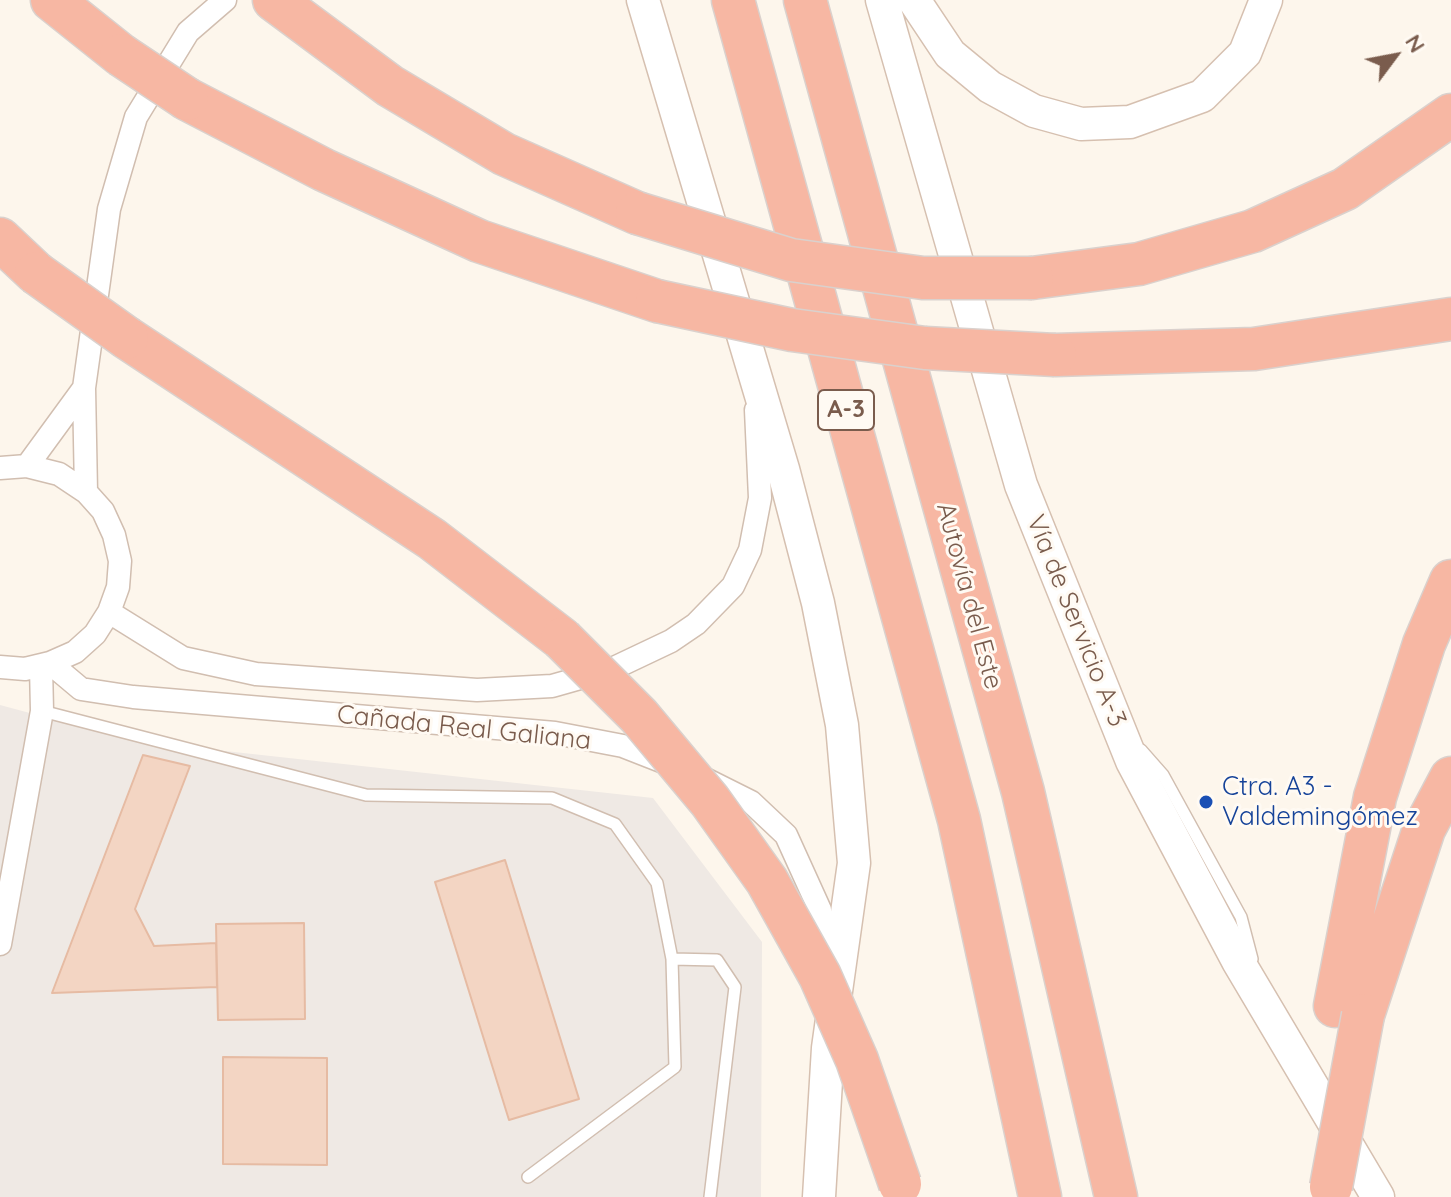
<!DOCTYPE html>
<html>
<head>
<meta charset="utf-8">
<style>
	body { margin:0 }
	#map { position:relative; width:1451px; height:1197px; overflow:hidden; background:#fdf6ec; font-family:Quicksand,sans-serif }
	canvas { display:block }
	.north { position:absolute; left:1355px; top:16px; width:80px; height:80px; -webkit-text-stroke:6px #fffaf3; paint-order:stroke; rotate:58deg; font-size:22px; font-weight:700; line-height:32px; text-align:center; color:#7a5c4d }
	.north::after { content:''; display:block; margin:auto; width:28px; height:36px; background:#7a5c4d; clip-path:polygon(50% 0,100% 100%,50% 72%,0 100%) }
</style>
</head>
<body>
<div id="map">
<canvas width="1451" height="1197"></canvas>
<div class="north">N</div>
</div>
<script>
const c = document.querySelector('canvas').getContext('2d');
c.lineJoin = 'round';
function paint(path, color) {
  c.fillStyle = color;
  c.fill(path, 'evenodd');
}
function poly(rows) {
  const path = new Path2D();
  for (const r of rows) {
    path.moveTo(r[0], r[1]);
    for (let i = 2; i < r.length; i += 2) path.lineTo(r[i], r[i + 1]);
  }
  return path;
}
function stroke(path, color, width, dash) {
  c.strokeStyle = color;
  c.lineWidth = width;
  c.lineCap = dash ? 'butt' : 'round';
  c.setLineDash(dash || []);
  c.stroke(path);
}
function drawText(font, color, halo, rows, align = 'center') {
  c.font = font + ' Quicksand,sans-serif';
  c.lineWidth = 6;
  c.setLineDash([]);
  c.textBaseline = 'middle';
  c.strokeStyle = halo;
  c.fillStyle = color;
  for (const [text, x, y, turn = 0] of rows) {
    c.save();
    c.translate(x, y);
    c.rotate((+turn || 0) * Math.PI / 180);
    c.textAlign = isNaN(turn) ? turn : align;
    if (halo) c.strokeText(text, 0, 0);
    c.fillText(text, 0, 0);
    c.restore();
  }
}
paint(poly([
	[0,705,134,741,653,798,762,942,761,1197,0,1197]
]), '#efe9e4');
const building = poly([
	[143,755,190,766,135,909,154,946,216,943,217,987,52,993,143,755],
	[505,860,579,1099,509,1120,435,882,505,860],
	[304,923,305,1019,218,1020,216,924,304,923],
	[223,1057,327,1058,327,1165,223,1164,223,1057]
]);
paint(building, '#f3d5c3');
stroke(building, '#e6bba3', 2);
const service = poly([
	[42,711,366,795,552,798,615,824,657,883,672,959,675,1067,528,1177],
	[1141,750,1163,775,1241,917,1252,959],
	[672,959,717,960,735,987,710,1197]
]);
const minor = poly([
	[27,466,84,388],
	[0,468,27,466,59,474,86,492,103,511,114,535,120,561,118,587,109,612,95,634,75,652,50,663,25,669,0,667],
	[86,492,84,388,109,209,136,117,188,32,225,0],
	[109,612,183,658,256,674,477,690,552,686,612,669,671,641,696,624,733,586,750,550,760,498,756,410],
	[50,663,81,689,133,697,555,733,623,746,669,764],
	[701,777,751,802,786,835,820,910,824,965],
	[0,944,42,711,41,666]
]);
const secondary = poly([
	[643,0,783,469,818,603,842,725,854,863,828,1048,819,1197],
	[882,0,1021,485,1132,761,1238,961,1378,1197],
	[914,0,950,54,990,87,1034,111,1081,124,1130,122,1202,96,1245,53,1266,0]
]);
const motorway = poly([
	[52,0,121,55],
	[274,0,390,86,504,154,637,213],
	[733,0,959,820,1040,1197],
	[805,0,1023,792,1116,1197],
	[187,99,324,170,479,241,657,301],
	[0,239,36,273],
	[1032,278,1139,264,1253,231,1345,189,1451,115],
	[127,338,432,539,562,639],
	[1055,355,1254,349,1451,319],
	[1335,1006,1375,797,1424,644,1451,581],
	[1363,1015,1424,829,1451,778]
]);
stroke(service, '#d1beb0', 14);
stroke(minor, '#d1beb0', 25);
stroke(secondary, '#d6c0b0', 35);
stroke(motorway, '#dad1cd', 45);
stroke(service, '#fff', 11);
stroke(minor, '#fff', 22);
stroke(secondary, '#fff', 32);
stroke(motorway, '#f7b7a3', 42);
const motorwayBridge = poly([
	[121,55,187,99],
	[637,213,791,260,923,278,1032,278],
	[36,273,127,338],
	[657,301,792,330,925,348,1055,355],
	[562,639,639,716,710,801,767,881,820,976,857,1060,900,1184],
	[1331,1187,1363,1015]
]);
stroke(motorwayBridge, '#dad1cd', 45, []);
stroke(motorwayBridge, '#f7b7a3', 42);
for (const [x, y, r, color] of [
	[1206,802,8,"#1a4fb4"]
]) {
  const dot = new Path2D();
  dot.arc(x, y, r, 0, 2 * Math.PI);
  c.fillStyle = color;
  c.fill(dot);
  stroke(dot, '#fffaf3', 3);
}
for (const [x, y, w] of [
	[846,410,56]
]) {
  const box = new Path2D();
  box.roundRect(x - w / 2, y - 20, w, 40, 6);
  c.fillStyle = '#fffaf3';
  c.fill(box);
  stroke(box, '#7a5c4d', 2);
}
drawText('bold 24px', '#7a5c4d', null, [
	["A-3",846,410]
]);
drawText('26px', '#7a5c4d', '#fffaf3', [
	["Autovía del Este",969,596,75],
	["Vía de Servicio A-3",1076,621,68],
	["Cañada Real Galiana",464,728,6]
]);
drawText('26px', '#164399', '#fffaf3', [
	["Ctra. A3 -",1222,787],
	["Valdemingómez",1222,817]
], 'left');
</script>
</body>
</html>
